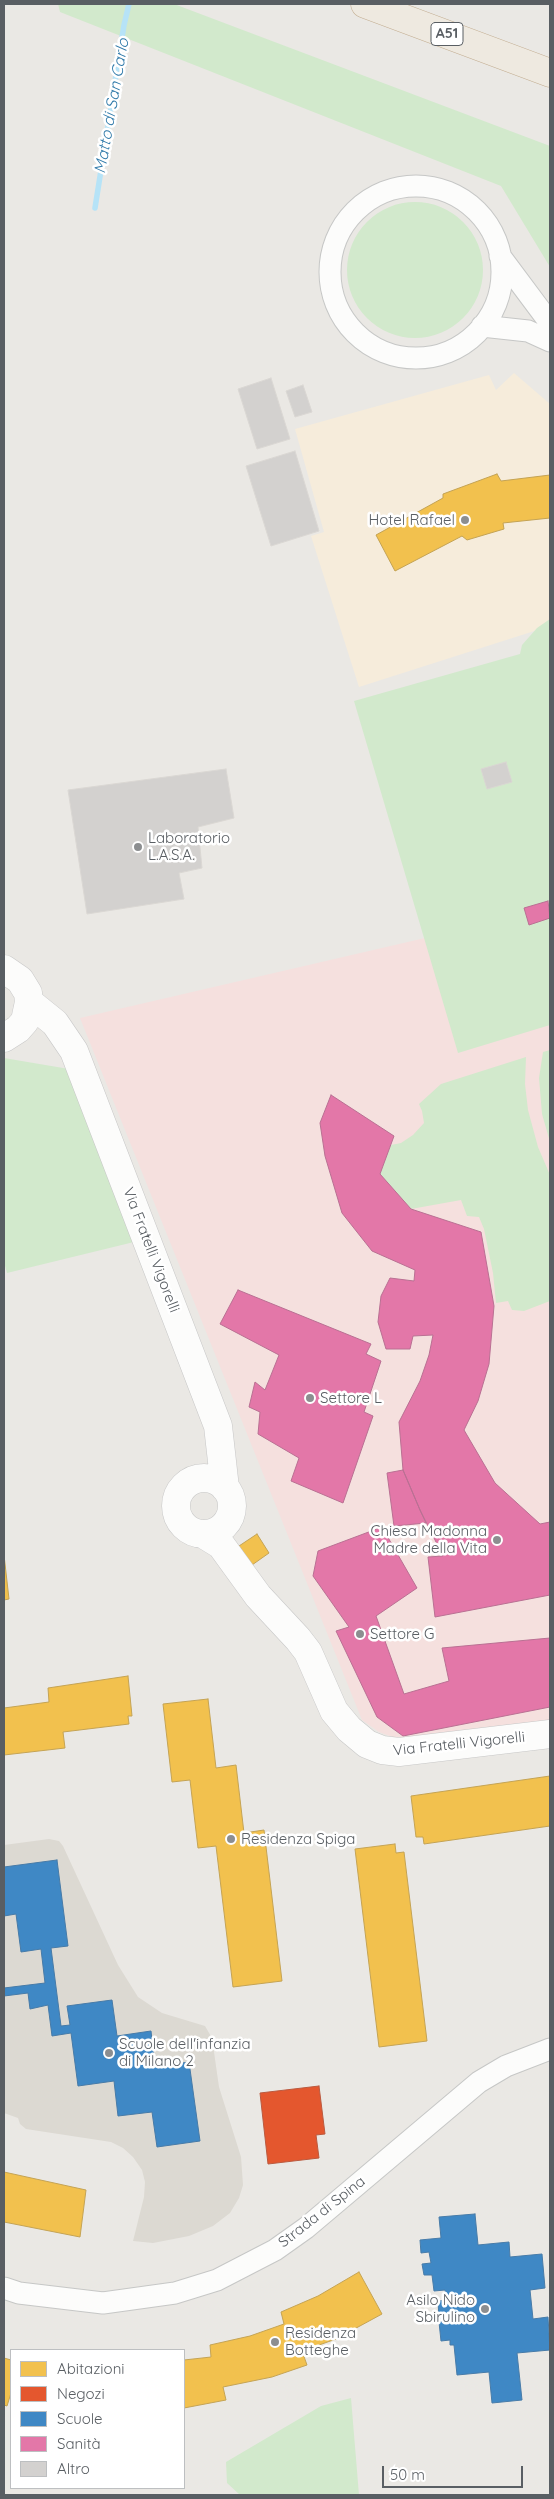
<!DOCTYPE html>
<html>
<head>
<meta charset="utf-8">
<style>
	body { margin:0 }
	#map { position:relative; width:554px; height:2499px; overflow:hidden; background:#eae8e4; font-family:Quicksand,sans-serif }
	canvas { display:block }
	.frame { position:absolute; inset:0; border:5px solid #595e63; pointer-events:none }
	.legend { position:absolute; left:10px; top:2349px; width:175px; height:140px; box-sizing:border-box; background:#fff; border:1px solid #bdbfc1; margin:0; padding:6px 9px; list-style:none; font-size:15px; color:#595e63 }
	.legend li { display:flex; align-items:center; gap:10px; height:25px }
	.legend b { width:25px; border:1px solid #bdbfc1 }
	.scale { position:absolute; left:382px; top:2466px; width:141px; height:22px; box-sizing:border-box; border:2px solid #595e63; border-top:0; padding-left:6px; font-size:15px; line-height:18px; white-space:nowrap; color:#595e63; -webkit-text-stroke:4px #fff; paint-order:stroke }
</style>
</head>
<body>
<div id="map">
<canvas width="554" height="2499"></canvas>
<div class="frame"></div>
<ul class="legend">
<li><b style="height:14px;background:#f2c14e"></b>Abitazioni</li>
<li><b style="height:14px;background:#e4572e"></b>Negozi</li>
<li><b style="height:14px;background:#3f88c5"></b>Scuole</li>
<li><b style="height:14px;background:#e377a8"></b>Sanità</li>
<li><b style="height:14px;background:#d3d1cf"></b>Altro</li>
</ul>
<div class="scale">50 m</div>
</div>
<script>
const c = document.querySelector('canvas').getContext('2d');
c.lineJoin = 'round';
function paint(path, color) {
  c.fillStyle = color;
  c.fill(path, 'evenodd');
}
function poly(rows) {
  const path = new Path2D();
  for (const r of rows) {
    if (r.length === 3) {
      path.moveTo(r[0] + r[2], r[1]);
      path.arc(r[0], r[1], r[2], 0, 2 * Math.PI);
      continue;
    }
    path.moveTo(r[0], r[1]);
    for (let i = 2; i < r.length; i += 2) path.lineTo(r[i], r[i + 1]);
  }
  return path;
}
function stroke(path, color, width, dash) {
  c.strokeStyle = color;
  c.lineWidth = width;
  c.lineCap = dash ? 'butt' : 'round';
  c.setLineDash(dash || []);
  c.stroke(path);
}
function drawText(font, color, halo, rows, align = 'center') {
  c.font = font + ' Quicksand,sans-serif';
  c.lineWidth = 5;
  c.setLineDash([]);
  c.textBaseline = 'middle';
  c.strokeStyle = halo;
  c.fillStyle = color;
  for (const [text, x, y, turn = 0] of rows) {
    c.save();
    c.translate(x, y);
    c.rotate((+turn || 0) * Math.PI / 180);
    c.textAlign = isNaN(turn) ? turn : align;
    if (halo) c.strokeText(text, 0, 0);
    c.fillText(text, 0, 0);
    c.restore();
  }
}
paint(poly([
	[514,373,550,404,550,626,359,687,311,536,324,532,295,429,489,375,496,390]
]), '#f6ecdb');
paint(poly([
	[49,1839,59,1841,63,1846,118,1965,138,1997,162,2013,205,2026,212,2038,219,2087,241,2157,243,2185,239,2198,230,2213,213,2226,189,2236,153,2243,133,2241,144,2197,145,2182,142,2170,133,2157,123,2148,111,2142,26,2129,20,2124,18,2118,4,2113,4,1845]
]), '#dcd9d2');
paint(poly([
	[550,909,550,1723,403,1741,379,1732,362,1720,80,1018]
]), '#f5e0de');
paint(poly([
	[58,4,174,4,550,146,550,267,501,186,60,12],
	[415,270,68],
	[550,619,550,1025,458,1053,354,701,520,654,522,645,537,628],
	[550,1050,550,1142,542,1114,539,1078,543,1052],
	[526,1057,525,1084,528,1110,538,1147,550,1175,550,1301,524,1311,512,1310,508,1301,496,1303,493,1273,484,1229,479,1217,467,1216,461,1200,411,1209,380,1174,391,1145,401,1143,413,1135,424,1123,422,1111,419,1104,441,1084],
	[4,1058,69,1069,134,1242,7,1273,4,1262],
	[351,2398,359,2495,240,2495,227,2483,226,2462,321,2406]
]), '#d2e9cc');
const homes = poly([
	[497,474,501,481,550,475,550,518,503,523,504,529,467,540,462,536,395,571,376,535,443,498,443,494,497,474],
	[257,1534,269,1553,252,1565,239,1546,257,1534],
	[4,1555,9,1599,4,1600,4,1555],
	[128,1676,132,1716,128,1716,129,1724,63,1732,65,1748,4,1755,4,1708,49,1702,48,1688,128,1676],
	[208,1699,216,1768,236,1765,244,1833,264,1830,282,1981,233,1987,216,1846,198,1848,190,1780,172,1782,163,1704,208,1699],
	[550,1776,550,1826,424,1844,423,1837,416,1837,411,1796,550,1776],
	[395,1844,396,1853,404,1852,427,2041,379,2047,355,1849,395,1844],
	[4,2172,86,2190,80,2237,4,2222,4,2172],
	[359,2272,382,2314,336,2339,302,2351,307,2365,272,2377,223,2387,226,2400,184,2408,184,2360,211,2357,210,2345,250,2336,284,2324,281,2312,318,2296,359,2272],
	[4,2358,11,2360,11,2393,7,2406,4,2405,4,2358]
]);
paint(homes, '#f2c14e');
stroke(homes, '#c4a354', 1);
const shops = poly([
	[319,2086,325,2134,316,2135,319,2158,268,2164,260,2093,319,2086]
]);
paint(shops, '#e4572e');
stroke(shops, '#ba593e', 1);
const schools = poly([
	[57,1860,68,1946,51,1948,61,2026,70,2025,67,2006,112,2000,117,2036,151,2031,155,2067,189,2062,200,2141,157,2147,152,2112,118,2116,114,2081,78,2086,71,2033,52,2036,48,2005,30,2009,28,1993,4,1996,4,1988,45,1983,41,1949,21,1952,16,1914,4,1916,4,1867,57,1860],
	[475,2214,478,2245,509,2242,510,2257,542,2254,545,2288,530,2290,533,2319,548,2317,550,2350,517,2353,522,2400,492,2403,489,2372,457,2375,454,2345,450,2345,450,2340,441,2341,439,2322,446,2321,445,2318,439,2319,438,2301,446,2300,445,2290,434,2291,432,2275,424,2275,422,2264,431,2263,429,2252,421,2253,420,2240,441,2238,439,2217,475,2214]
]);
paint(schools, '#3f88c5');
stroke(schools, '#477ba8', 1);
const health = poly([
	[548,901,550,918,529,925,524,908,548,901],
	[331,1095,394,1136,380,1174,411,1209,481,1232,494,1306,489,1364,478,1401,464,1430,495,1483,540,1524,550,1522,550,1595,435,1617,428,1557,443,1556,420,1510,403,1470,399,1422,420,1381,429,1355,433,1335,413,1336,410,1349,386,1349,378,1322,381,1296,390,1278,414,1281,415,1270,372,1251,342,1213,325,1156,320,1123,331,1095],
	[238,1290,371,1344,366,1354,381,1361,364,1412,373,1416,343,1503,291,1481,299,1458,258,1434,260,1412,249,1407,255,1382,265,1390,279,1355,220,1324,238,1290],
	[403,1470,420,1510,426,1523,394,1526,387,1473,403,1470],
	[382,1527,417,1588,376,1616,404,1694,449,1681,442,1648,550,1638,550,1707,403,1736,377,1717,336,1631,349,1627,313,1576,318,1551,382,1527]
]);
paint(health, '#e377a8');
stroke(health, '#ba7093', 1);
stroke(poly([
	[95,208,124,25,129,4]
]), '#b6e3f7', 5.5);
const building = poly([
	[271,378,290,439,257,449,238,389,271,378],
	[303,385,312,412,295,417,286,391,303,385],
	[295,451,319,531,271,546,246,466,295,451],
	[506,762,512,782,487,789,481,769,506,762],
	[226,769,234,818,198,827,202,868,179,873,184,899,87,914,68,790,226,769]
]);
paint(building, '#d3d1cf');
stroke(building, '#dad7d3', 1);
const street = poly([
	[416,272,86],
	[500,256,550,323],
	[482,326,528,331,550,341],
	[4,2288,19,2293,103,2303,175,2293,217,2280,275,2250,306,2228,479,2082,506,2066,550,2049]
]);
const secondary = poly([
	[4,969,20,980,28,993,29,1002,25,1021,18,1029,4,1038],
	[29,1002,55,1023,74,1051,218,1426,225,1488],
	[204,1506,28],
	[203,1534,221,1545,258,1596,298,1639,308,1652,334,1711,349,1729,367,1744,382,1750,399,1752,550,1734]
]);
const highway = poly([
	[365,4,550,73]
]);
stroke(street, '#c6c7c6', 23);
stroke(secondary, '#c7c7c7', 29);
stroke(highway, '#c2ad91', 29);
stroke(street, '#fcfcfb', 21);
stroke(secondary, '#fcfcfb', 28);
stroke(highway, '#eee9e0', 28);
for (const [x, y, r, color] of [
	[465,520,5,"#8c8e90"],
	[138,847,5,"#8c8e90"],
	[310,1398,5,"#8c8e90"],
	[497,1540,5,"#8c8e90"],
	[360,1634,5,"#8c8e90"],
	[231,1839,5,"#8c8e90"],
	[109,2053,5,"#8c8e90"],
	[485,2309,5,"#8c8e90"],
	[275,2342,5,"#8c8e90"]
]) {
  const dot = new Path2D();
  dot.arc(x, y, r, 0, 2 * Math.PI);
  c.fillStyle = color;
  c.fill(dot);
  stroke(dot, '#fff', 2);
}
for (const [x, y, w] of [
	[447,34,32]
]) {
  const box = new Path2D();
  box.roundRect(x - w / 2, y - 11.5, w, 23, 4);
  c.fillStyle = '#fff';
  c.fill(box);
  stroke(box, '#595e63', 1);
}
drawText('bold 14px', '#595e63', null, [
	["A51",447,34]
]);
drawText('15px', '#595e63', '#fff', [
	["Hotel Rafael",455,520,"right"],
	["Laboratorio",148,838],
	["L.A.S.A.",148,855],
	["Settore L",320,1398],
	["Chiesa Madonna",487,1531,"right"],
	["Madre della Vita",487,1548,"right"],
	["Settore G",370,1634],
	["Residenza Spiga",241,1839],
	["Scuole dell'infanzia",119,2044],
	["di Milano 2",119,2061],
	["Asilo Nido",475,2300,"right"],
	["Sbirulino",475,2317,"right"],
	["Residenza",285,2333],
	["Botteghe",285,2350]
], 'left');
drawText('15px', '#595e63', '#fff', [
	["Via Fratelli Vigorelli",151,1250,69],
	["Via Fratelli Vigorelli",459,1744,-6],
	["Strada di Spina",322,2212,-38]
]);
drawText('italic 16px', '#2e79a9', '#fff', [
	["Matto di San Carlo",112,106,-80]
]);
</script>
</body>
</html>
